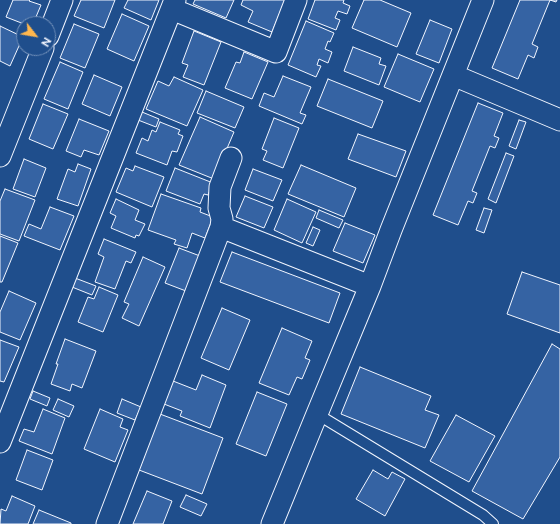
<!DOCTYPE html>
<html>
<head>
<meta charset="utf-8">
<style>
	body { margin:0 }
	#map { position:relative; width:560px; height:524px; overflow:hidden; background:#1f4e8c; font-family:Raleway,sans-serif }
	canvas { display:block }
	.north { position:absolute; left:16px; top:16px; width:40px; height:40px; box-sizing:border-box; background:#1f4e8c; border:1px solid #7391ba; border-radius:50%; rotate:121deg; font-size:11px; font-weight:700; line-height:16px; text-align:center; color:#f2f6ff }
	.north::after { content:''; display:block; margin:auto; width:14px; height:18px; background:#ffb74d; clip-path:polygon(50% 0,100% 100%,50% 72%,0 100%) }
</style>
</head>
<body>
<div id="map">
<canvas width="560" height="524"></canvas>
<div class="north">N</div>
</div>
<script>
const c = document.querySelector('canvas').getContext('2d');
c.lineJoin = 'round';
function paint(path, color) {
  c.fillStyle = color;
  c.fill(path, 'evenodd');
}
function poly(rows) {
  const path = new Path2D();
  for (const r of rows) {
    path.moveTo(r[0], r[1]);
    for (let i = 2; i < r.length; i += 2) path.lineTo(r[i], r[i + 1]);
  }
  return path;
}
function stroke(path, color, width, dash) {
  c.strokeStyle = color;
  c.lineWidth = width;
  c.lineCap = dash ? 'butt' : 'round';
  c.setLineDash(dash || []);
  c.stroke(path);
}
const building = poly([
	[13,0,30,0,29,1,41,5,33,24,24,24,6,17,13,0],
	[81,0,115,0,104,28,74,16,81,0],
	[128,0,159,0,151,20,124,8,128,0],
	[195,0,234,0,226,18,193,4,195,0],
	[243,0,285,0,272,32,248,22,253,11,241,5,243,0],
	[315,0,344,0,343,3,350,6,347,14,338,11,335,18,340,20,336,30,308,19,315,0],
	[364,0,380,0,411,13,397,47,352,28,364,0],
	[520,0,557,0,556,2,550,0,532,44,538,47,534,58,528,55,518,79,492,68,520,0],
	[122,14,149,26,134,61,107,49,122,14],
	[430,20,452,29,439,63,416,54,430,20],
	[306,21,334,33,330,42,328,41,325,49,332,52,328,63,319,59,317,65,321,66,316,77,288,65,306,21],
	[74,24,99,34,85,68,60,58,74,24],
	[0,26,23,37,10,66,0,61,0,26],
	[194,31,221,42,204,85,183,77,188,65,182,63,194,31],
	[353,47,381,58,379,64,386,66,379,85,344,71,353,47],
	[244,52,268,62,252,99,225,88,236,62,240,63,244,52],
	[398,54,434,69,420,102,384,87,398,54],
	[60,62,83,72,68,109,44,99,60,62],
	[94,75,122,87,110,116,82,104,94,75],
	[283,76,311,87,300,113,306,115,302,124,259,106,264,93,274,97,283,76],
	[174,77,203,90,187,126,146,109,158,81,169,86,174,77],
	[328,79,383,101,372,128,317,106,328,79],
	[206,91,244,107,235,128,197,113,206,91],
	[478,103,503,113,494,136,499,138,495,148,490,146,472,191,477,193,473,203,468,201,458,225,433,215,478,103],
	[43,104,68,114,53,149,29,139,43,104],
	[142,112,159,119,156,127,138,120,142,112],
	[200,117,234,132,214,179,179,165,200,117],
	[274,118,299,128,283,168,263,160,267,151,262,149,274,118],
	[79,119,109,131,99,155,84,150,81,157,66,151,79,119],
	[519,120,526,122,516,149,509,146,519,120],
	[160,122,180,130,178,134,183,136,177,152,172,151,167,165,136,153,142,138,148,141,152,130,156,132,160,122],
	[358,134,406,151,396,177,348,159,358,134],
	[506,153,514,156,496,203,488,199,506,153],
	[24,159,46,168,35,197,13,189,24,159],
	[78,164,91,169,78,206,57,199,68,169,75,172,78,164],
	[301,165,356,188,344,217,288,194,301,165],
	[135,166,164,177,152,207,116,192,126,168,133,171,135,166],
	[175,168,213,183,208,195,204,194,200,204,166,191,175,168],
	[253,169,282,180,273,201,245,190,253,169],
	[5,189,35,200,19,241,0,234,0,201,5,189],
	[161,194,201,208,200,212,213,217,205,238,192,233,187,248,174,244,176,240,148,230,161,194],
	[245,196,273,207,264,228,236,217,245,196],
	[116,199,139,210,135,220,145,224,139,236,136,235,135,238,111,228,116,216,110,213,116,199],
	[287,199,316,212,302,243,274,230,287,199],
	[50,207,74,216,60,250,24,236,29,224,41,229,50,207],
	[484,208,492,210,484,233,476,230,484,208],
	[319,210,343,220,339,228,316,218,319,210],
	[345,223,375,235,363,263,333,251,345,223],
	[313,227,320,230,313,246,306,243,313,227],
	[0,236,18,243,2,282,0,282,0,236],
	[104,239,136,252,131,263,126,261,115,289,95,282,104,257,98,254,104,239],
	[179,248,200,256,186,291,165,283,179,248],
	[232,252,340,293,329,323,220,282,232,252],
	[143,257,165,267,139,326,122,318,129,304,124,302,143,257],
	[522,272,560,285,560,333,507,314,522,272],
	[75,278,96,286,92,295,72,287,75,278],
	[99,287,118,295,103,332,78,322,88,297,94,299,99,287],
	[9,291,36,303,20,340,0,332,0,312,9,291],
	[222,308,250,320,229,370,201,358,222,308],
	[282,328,312,341,305,358,310,360,302,379,297,377,289,395,259,383,282,328],
	[65,339,96,351,82,388,72,384,70,391,51,384,58,364,56,364,65,339],
	[0,340,19,347,4,382,0,381,0,340],
	[552,344,560,349,560,457,523,519,472,491,552,344],
	[360,367,431,396,425,410,439,415,425,448,341,414,360,367],
	[202,375,226,385,210,428,180,416,182,411,164,404,173,381,196,390,202,375],
	[33,391,50,398,47,406,30,399,33,391],
	[257,392,287,404,266,456,236,444,257,392],
	[58,399,74,406,69,417,53,410,58,399],
	[122,399,141,407,135,420,117,413,122,399],
	[43,409,65,418,52,454,19,441,24,429,34,432,43,409],
	[100,409,123,419,120,427,128,430,115,462,84,449,100,409],
	[160,414,223,438,202,494,139,470,160,414],
	[456,415,495,436,469,482,430,461,456,415],
	[27,450,53,460,42,490,16,480,27,450],
	[373,470,388,479,392,472,405,479,385,516,356,499,373,470],
	[147,491,172,501,163,524,133,524,147,491],
	[186,495,207,504,201,516,180,507,186,495],
	[12,496,35,506,28,524,0,524,1,509,6,511,12,496],
	[39,510,71,523,71,524,33,524,39,510]
]);
paint(building, '#3563a3');
stroke(building, '#f2f6ff', 1);
const lane = poly([
	[317,414,483,515,493,524]
]);
const street = poly([
	[172,9,276,52,296,0],
	[48,36,62,0],
	[453,75,560,120],
	[0,156,43,48],
	[221,227,370,286],
	[0,442,175,0],
	[107,524,221,227,222,219,219,208,220,187,231,158],
	[272,524,317,414,370,286,391,230,483,0]
]);
stroke(lane, '#f2f6ff', 12);
stroke(street, '#f2f6ff', 23);
stroke(lane, '#1f4e8c', 10);
stroke(street, '#1f4e8c', 21);
</script>
</body>
</html>
